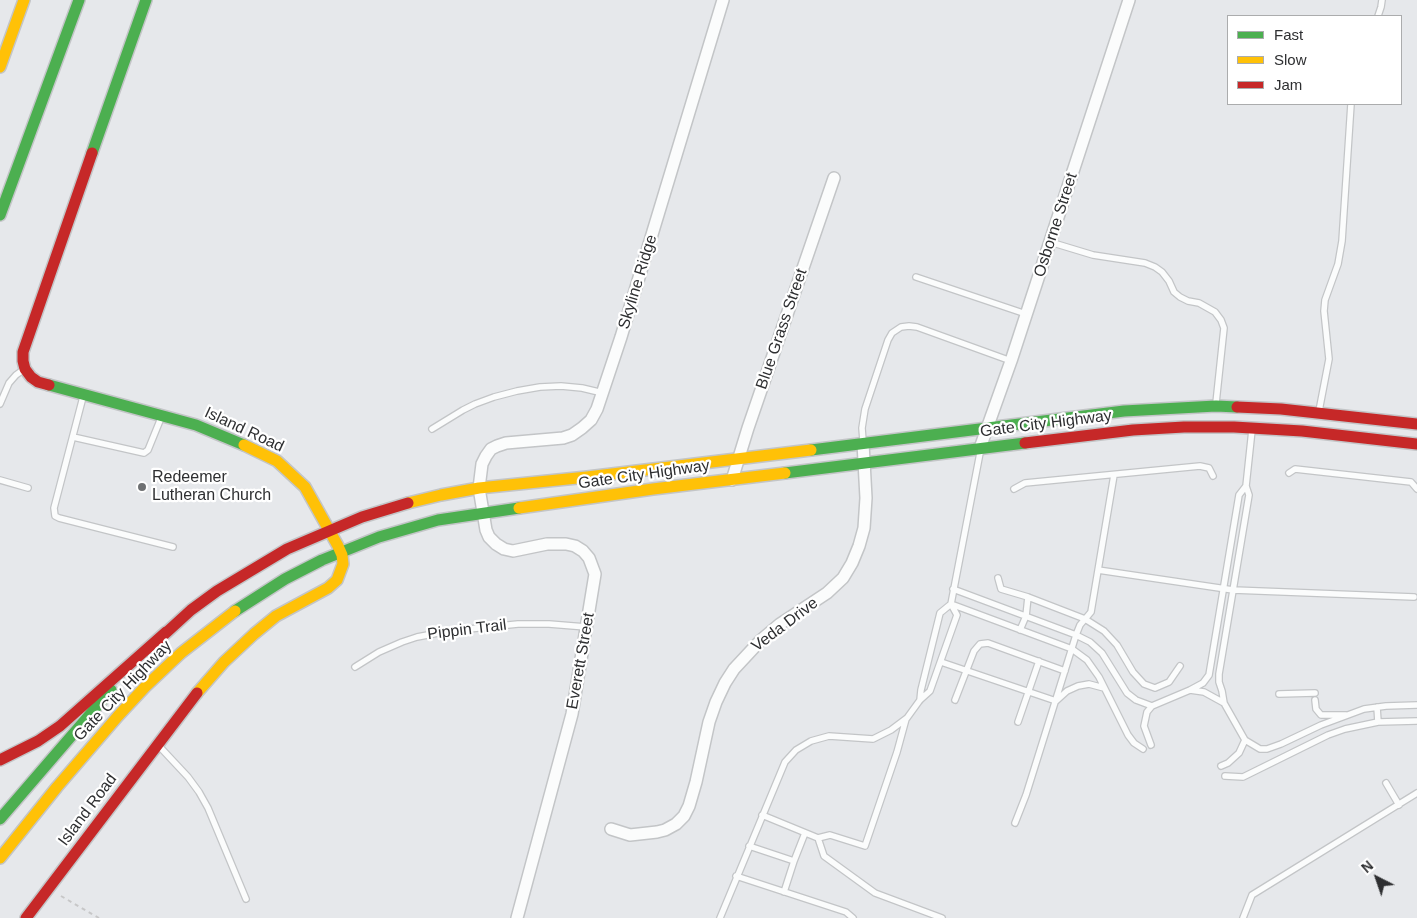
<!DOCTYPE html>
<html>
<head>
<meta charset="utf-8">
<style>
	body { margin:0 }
	#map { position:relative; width:1417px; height:918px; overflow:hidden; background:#e6e8eb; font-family:Helvetica,sans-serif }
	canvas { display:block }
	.legend { position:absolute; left:1227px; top:15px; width:175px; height:90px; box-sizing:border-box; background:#fff; border:1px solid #abacad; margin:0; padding:6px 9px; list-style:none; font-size:15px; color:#2e2f31 }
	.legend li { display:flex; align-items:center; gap:10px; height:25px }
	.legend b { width:25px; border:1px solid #abacad }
	.north { position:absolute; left:1352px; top:853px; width:50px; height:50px; -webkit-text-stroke:4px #fff; paint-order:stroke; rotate:319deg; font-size:14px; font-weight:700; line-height:20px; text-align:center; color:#2e2f31 }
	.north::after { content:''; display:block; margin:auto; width:18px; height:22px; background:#2e2f31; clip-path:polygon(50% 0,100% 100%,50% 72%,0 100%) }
</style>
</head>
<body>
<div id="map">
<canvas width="1417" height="918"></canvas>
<ul class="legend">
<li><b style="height:6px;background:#4caf50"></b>Fast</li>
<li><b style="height:6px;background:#ffc107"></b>Slow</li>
<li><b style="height:6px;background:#c62828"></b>Jam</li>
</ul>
<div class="north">N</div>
</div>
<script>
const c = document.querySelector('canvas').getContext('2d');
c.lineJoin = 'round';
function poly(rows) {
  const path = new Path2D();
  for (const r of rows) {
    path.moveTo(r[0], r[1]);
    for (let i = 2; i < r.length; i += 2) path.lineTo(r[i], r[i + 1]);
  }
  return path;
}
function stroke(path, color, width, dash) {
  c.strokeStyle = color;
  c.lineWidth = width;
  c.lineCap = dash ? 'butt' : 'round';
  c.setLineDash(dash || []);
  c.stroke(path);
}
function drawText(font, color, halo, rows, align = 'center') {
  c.font = font + ' Helvetica,sans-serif';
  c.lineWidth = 4.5;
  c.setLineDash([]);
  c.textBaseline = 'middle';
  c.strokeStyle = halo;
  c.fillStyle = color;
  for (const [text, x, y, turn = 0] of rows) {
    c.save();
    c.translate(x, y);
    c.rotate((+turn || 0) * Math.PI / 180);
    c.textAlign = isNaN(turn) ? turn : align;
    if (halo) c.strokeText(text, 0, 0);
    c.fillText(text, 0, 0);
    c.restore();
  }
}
const lane = poly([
	[1378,16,1381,7,1382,0],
	[1050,242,1093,255,1145,263,1155,267,1162,272,1169,281,1174,292,1180,297,1188,301,1199,303,1215,312,1221,320,1224,328,1216,403],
	[916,277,1026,314],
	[83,397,54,508,55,516,59,518,173,547],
	[0,404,9,383,16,375,23,370],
	[1319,411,1329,359,1324,311,1325,300,1338,264,1342,241,1351,104],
	[432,429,463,410,475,404,494,397,517,391,540,387,561,386,582,388,603,393],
	[73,437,144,453,148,450,161,418],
	[863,441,862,428,865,409,888,340,892,333,901,327,909,326,917,327,1011,361],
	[1289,473,1295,469,1411,482,1417,489],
	[0,480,28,488],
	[1014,489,1025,483,1200,466,1209,468,1213,476],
	[1098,570,1233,590,1414,597],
	[998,578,1001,589,1028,597,1085,619,1104,631,1117,645,1133,672,1144,684,1155,688,1169,682,1180,666],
	[953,589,1076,635,1090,642,1102,653,1127,693,1136,700,1152,706,1190,690,1203,683,1209,675,1239,495,1246,486],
	[951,604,1072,649,1087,660,1099,677,1128,735,1134,743,1143,749],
	[1020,630,1026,616,1028,597],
	[941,662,1056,701,1067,691,1078,686,1089,684,1104,688],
	[355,667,379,652,402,642,417,637,449,631,518,624,549,624,586,627],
	[1190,690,1204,692,1224,703,1245,740,1260,749,1267,749,1281,744,1321,725,1364,709,1386,706,1417,705],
	[1279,694,1315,693],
	[920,700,921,690,940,613,951,604,980,453],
	[955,700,974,651,980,644,988,643,1065,671],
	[1315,700,1316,709,1321,715,1346,715],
	[1224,703,1222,691,1219,682,1219,674,1249,495,1246,486,1252,430],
	[1377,707,1378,722],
	[1018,722,1039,661],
	[1151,745,1144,726,1147,712,1152,706],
	[159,746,188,777,199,792,208,808,246,899],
	[1221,766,1228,763,1239,753,1245,740],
	[1225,776,1243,777,1328,735,1345,729,1378,722,1417,721],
	[1386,783,1399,805],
	[762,815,818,838,830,835,865,846,897,752,906,719],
	[1015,823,1026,795,1076,635,1080,625,1091,612,1114,475],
	[818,838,824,856,875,893,942,918],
	[749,846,794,861,784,892],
	[794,861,805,833],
	[736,876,846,912,853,918],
	[720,918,785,762,796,750,811,741,829,736,873,739,891,730,907,718,920,700,930,691,957,615,951,604],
	[1243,918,1252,895,1417,793]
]);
const street = poly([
	[980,448,1011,361,1129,0],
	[732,480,748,428,834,178],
	[611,829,630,835,657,832,665,830,676,824,684,816,689,806,696,782,709,722,716,702,725,683,734,669,761,640,780,624,827,593,843,578,852,563,859,546,864,528,866,498,863,443],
	[517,918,572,714,595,574,589,558,583,551,575,546,566,544,547,544,513,551,504,549,496,544,489,537,486,530,479,488,482,464,486,456,491,449,497,446,506,443,563,438,572,435,582,428,591,420,597,409,621,337,723,0]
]);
const fast = poly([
	[92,153,146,0],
	[0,215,79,0],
	[49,385,196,425,244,445],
	[811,450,1124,411,1216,406,1237,407],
	[785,473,1025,443],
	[235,611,285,579,322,560,379,537,438,520,519,508],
	[0,819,111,690]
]);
const slow = poly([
	[0,67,24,0],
	[408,503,441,495,479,488,587,477,811,450],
	[519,508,653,489,785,473],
	[197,693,224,662,254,634,276,616,328,588,337,580,343,564,342,555,338,546,305,487,277,461,244,445],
	[0,858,57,787,118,716,145,687,181,653,235,611]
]);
const jam = poly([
	[49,385,38,382,31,377,25,369,23,361,23,352,92,153],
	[1237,407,1281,409,1417,424],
	[1025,443,1133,430,1184,427,1234,427,1302,431,1417,444],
	[156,642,191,610,217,591,287,549,362,517,408,503],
	[0,760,38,741,60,726,166,632],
	[26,918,197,693]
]);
stroke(lane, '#c3c5c7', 8);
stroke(street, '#c3c5c7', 14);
stroke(fast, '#c3c5c7', 14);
stroke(slow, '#c3c5c7', 14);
stroke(jam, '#c3c5c7', 14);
stroke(poly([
	[61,896,99,918]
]), '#c7c7c8', 2, [4, 4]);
stroke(lane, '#fbfcfc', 5.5);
stroke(street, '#fbfcfc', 11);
stroke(fast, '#4caf50', 11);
stroke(slow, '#ffc107', 11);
stroke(jam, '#c62828', 11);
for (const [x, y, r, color] of [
	[142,487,5,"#6e7072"]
]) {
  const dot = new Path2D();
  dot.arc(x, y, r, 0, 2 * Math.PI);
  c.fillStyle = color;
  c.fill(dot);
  stroke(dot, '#fff', 2);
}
drawText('16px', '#2e2f31', '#fff', [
	["Osborne Street",1056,225,-72],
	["Skyline Ridge",638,282,-73],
	["Blue Grass Street",782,329,-71],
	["Gate City Highway",1046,424,-7],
	["Island Road",244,430,25],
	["Gate City Highway",644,475,-8],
	["Veda Drive",785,625,-37],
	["Pippin Trail",467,630,-7],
	["Everett Street",581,661,-80],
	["Gate City Highway",123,691,-46],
	["Island Road",88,810,-53]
]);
drawText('16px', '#2e2f31', '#fff', [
	["Redeemer",152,478],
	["Lutheran Church",152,496]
], 'left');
</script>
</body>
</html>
